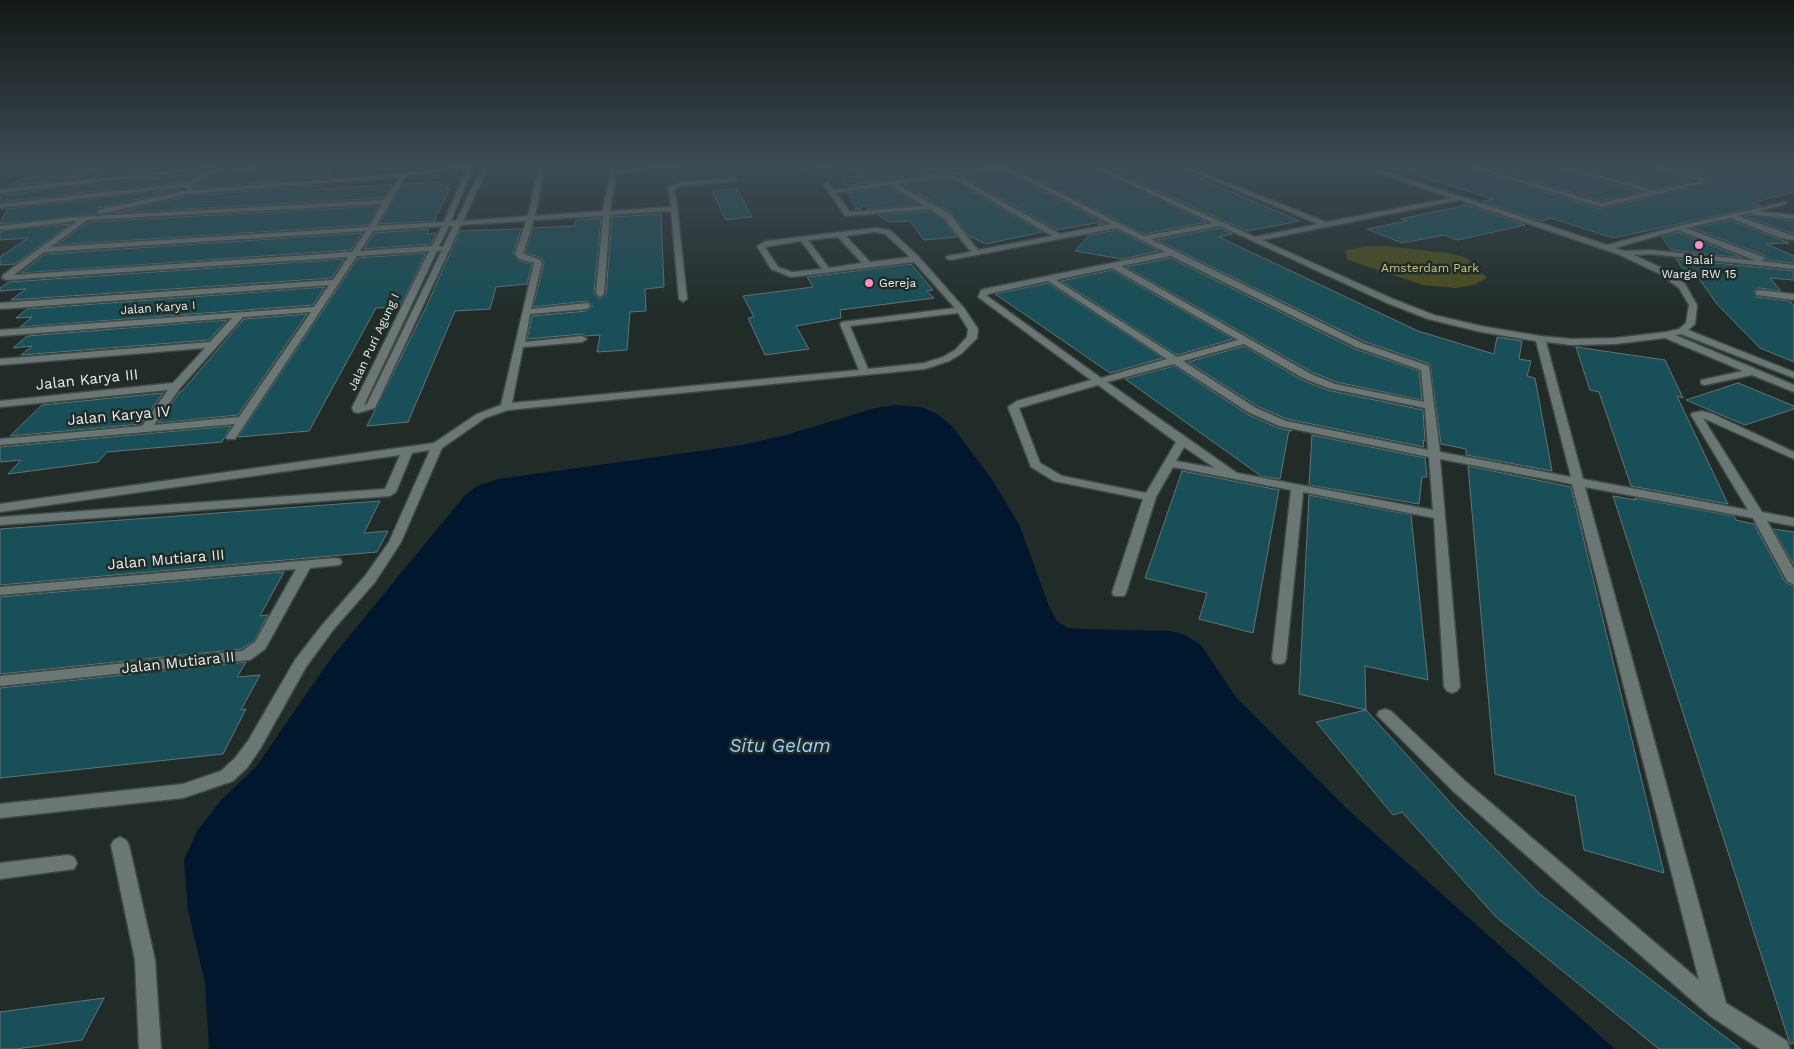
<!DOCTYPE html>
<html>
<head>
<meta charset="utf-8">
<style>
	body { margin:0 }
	canvas { display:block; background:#212c29 }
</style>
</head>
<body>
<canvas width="1794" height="1049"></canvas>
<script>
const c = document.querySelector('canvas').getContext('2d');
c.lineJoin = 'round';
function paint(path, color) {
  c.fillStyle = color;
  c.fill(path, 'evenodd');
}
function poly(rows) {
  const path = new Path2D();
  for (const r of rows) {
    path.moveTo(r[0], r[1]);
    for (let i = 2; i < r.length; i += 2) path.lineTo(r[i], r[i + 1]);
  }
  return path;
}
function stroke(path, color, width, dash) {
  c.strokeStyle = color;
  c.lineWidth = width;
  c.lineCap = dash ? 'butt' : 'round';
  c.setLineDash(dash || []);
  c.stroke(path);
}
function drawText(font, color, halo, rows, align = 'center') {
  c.font = font + ' "Work Sans",sans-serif';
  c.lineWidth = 5;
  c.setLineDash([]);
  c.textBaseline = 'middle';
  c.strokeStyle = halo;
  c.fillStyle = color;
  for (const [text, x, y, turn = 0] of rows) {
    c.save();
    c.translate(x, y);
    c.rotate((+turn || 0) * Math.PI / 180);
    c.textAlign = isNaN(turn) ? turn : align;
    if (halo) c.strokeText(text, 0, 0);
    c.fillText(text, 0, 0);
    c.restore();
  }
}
paint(poly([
	[1367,246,1386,246,1448,253,1467,258,1487,278,1474,285,1456,288,1423,285,1348,260,1345,250]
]), '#4d4d1a');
paint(poly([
	[895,405,921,407,937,414,952,426,991,478,1019,524,1049,606,1057,621,1068,628,1083,629,1171,631,1185,635,1201,645,1236,697,1346,808,1615,1049,209,1049,205,983,188,910,184,860,197,831,221,800,255,768,332,657,465,495,477,486,498,479,742,445,786,435,875,408]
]), '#00172e');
const building = poly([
	[54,165,91,165,63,176,62,179,64,180,7,186,54,165],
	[105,165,204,165,74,179,105,165],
	[221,165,245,165,236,170,248,170,336,165,328,174,334,174,331,177,194,188,221,169,223,167,221,165],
	[851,165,989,165,845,186,841,177,859,176,846,167,851,165],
	[1009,165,1087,165,1207,222,1144,234,1009,165],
	[1100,165,1168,165,1300,221,1247,231,1100,165],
	[1399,165,1461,165,1462,167,1600,209,1711,183,1710,180,1700,174,1662,165,1724,165,1734,170,1739,168,1739,165,1794,165,1794,192,1752,203,1761,206,1613,238,1551,218,1541,221,1482,202,1493,199,1398,169,1399,165],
	[1478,165,1551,165,1552,167,1641,192,1601,201,1478,165],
	[1568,165,1645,165,1646,167,1693,181,1657,189,1568,165],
	[1002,170,1105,223,1098,225,1101,222,1057,230,962,176,1002,170],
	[199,173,185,181,0,202,0,195,199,173],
	[949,178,1042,232,986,244,969,236,951,212,903,185,949,178],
	[439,182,437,185,448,185,446,189,450,189,434,221,379,224,403,184,439,182],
	[324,185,321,189,392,185,384,198,114,213,190,196,324,185],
	[890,187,918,205,868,209,864,205,860,209,856,210,848,193,890,187],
	[181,189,98,208,96,214,0,224,7,209,181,189],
	[737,189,752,217,726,220,712,191,737,189],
	[1467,205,1525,225,1458,240,1444,235,1402,243,1367,229,1407,221,1401,219,1467,205],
	[379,206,368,225,57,245,88,222,379,206],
	[930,211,943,219,957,237,924,240,910,221,889,222,878,215,930,211],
	[661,214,664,287,645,289,646,311,630,312,627,350,597,352,600,335,586,336,582,334,527,339,532,316,587,311,593,306,587,301,533,307,544,263,540,257,525,253,533,228,575,226,576,220,601,218,594,294,600,299,606,294,612,217,661,214],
	[1750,215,1794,221,1794,234,1744,216,1750,215],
	[1730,220,1789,243,1766,244,1794,256,1794,263,1766,260,1764,255,1692,228,1730,220],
	[70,224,15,264,0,265,0,257,28,238,0,240,0,231,70,224],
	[1220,228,1233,234,1219,237,1418,331,1494,354,1497,337,1522,341,1519,359,1531,361,1527,376,1535,378,1552,471,1466,455,1466,449,1441,444,1430,364,1363,341,1157,240,1220,228],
	[429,229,427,234,436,233,431,244,364,249,374,233,429,229],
	[521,229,513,253,519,261,532,264,527,284,496,287,490,309,455,311,408,422,367,426,427,305,460,231,521,229],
	[1117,230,1159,251,1122,259,1075,251,1089,235,1117,230],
	[1678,232,1743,258,1671,250,1662,237,1678,232],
	[362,233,351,250,21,273,45,254,362,233],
	[426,253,400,307,376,308,309,431,238,437,358,258,426,253],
	[1171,258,1355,349,1419,371,1422,400,1336,382,1312,372,1126,267,1171,258],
	[344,259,332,278,11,300,26,289,0,291,0,288,9,282,344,259],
	[1676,259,1794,271,1794,280,1770,278,1781,291,1759,288,1754,291,1756,297,1790,301,1794,306,1794,362,1760,348,1717,304,1693,270,1683,269,1676,259],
	[911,264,933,290,927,291,934,298,840,310,841,318,796,326,809,349,765,355,748,318,754,317,743,296,813,287,807,277,911,264],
	[1112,270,1233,339,1177,355,1061,281,1112,270],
	[1048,283,1163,358,1110,373,995,294,1048,283],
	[325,287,313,305,20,327,32,317,16,318,27,309,325,287],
	[307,314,238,415,158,423,180,392,182,391,244,319,307,314],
	[227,320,209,340,21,355,32,346,13,348,27,336,227,320],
	[1244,346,1302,380,1327,390,1423,410,1425,441,1423,440,1424,447,1287,419,1257,406,1188,362,1244,346],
	[1576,347,1665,360,1683,398,1677,396,1728,504,1631,486,1599,392,1590,390,1576,347],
	[1174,366,1247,414,1278,428,1292,431,1289,430,1280,479,1261,476,1125,379,1174,366],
	[1738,383,1794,406,1794,409,1745,425,1686,400,1738,383],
	[163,393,141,424,10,436,42,405,163,393],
	[231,426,222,442,107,452,98,462,8,474,21,460,0,462,0,447,231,426],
	[1312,435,1425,458,1427,477,1422,477,1419,504,1309,485,1312,435],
	[1468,466,1571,487,1664,873,1584,850,1575,796,1495,774,1468,466],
	[1182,471,1279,490,1253,633,1199,619,1207,593,1145,578,1182,471],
	[1309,495,1411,515,1428,680,1365,666,1366,710,1299,694,1309,495],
	[1613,496,1636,500,1635,498,1734,516,1736,520,1754,524,1785,582,1794,587,1794,1043,1790,1044,1767,973,1613,496],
	[380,501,364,533,388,531,377,552,0,585,0,529,380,501],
	[1773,529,1794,532,1794,565,1773,529],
	[284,572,260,616,268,615,254,641,241,649,0,674,0,597,284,572],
	[246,662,237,677,260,675,241,710,246,709,223,754,0,778,0,688,246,662],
	[1366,710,1457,810,1540,894,1741,1049,1659,1049,1496,917,1402,812,1393,815,1316,722,1366,710],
	[104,998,82,1040,16,1049,0,1049,0,1012,104,998]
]);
paint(building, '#184f58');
stroke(building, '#657275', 1);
const minor = poly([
	[95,165,103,165,69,179,64,178,95,165],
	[218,165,221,167,220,168,192,186,193,190,385,175,464,165,479,165,471,168,469,177,451,221,456,221,483,165,489,165,463,221,528,216,539,165,545,165,535,216,603,211,610,171,613,169,670,165,694,165,691,167,616,173,610,211,671,207,668,187,680,182,737,178,738,179,735,181,681,186,674,189,677,205,687,299,683,302,679,299,671,211,610,215,604,294,600,297,596,294,603,216,534,220,523,254,539,259,542,263,531,309,587,303,591,306,587,309,530,314,525,342,582,336,587,339,582,342,523,347,512,403,859,370,840,324,842,322,955,308,914,262,791,277,771,269,757,246,766,241,875,228,890,230,919,257,964,308,978,329,977,338,961,354,949,361,925,369,508,410,485,418,442,448,401,542,375,582,333,630,306,667,260,749,247,768,233,781,183,798,0,818,0,804,183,784,221,771,235,758,248,741,295,660,323,624,365,576,389,542,430,450,412,453,396,492,390,496,0,525,0,517,385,489,400,455,0,512,0,504,434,443,477,414,501,405,534,263,519,259,515,254,526,221,461,225,375,408,358,413,354,412,352,408,429,251,357,256,235,439,227,439,226,437,235,424,0,445,0,439,142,426,168,390,0,407,0,401,173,383,205,348,0,365,0,359,210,342,232,318,0,336,0,330,314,307,329,285,0,309,0,303,333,280,348,257,6,280,2,278,3,275,77,221,3,230,0,229,0,226,74,217,385,200,399,177,190,194,101,214,98,214,98,210,187,190,186,187,0,208,0,204,186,183,207,170,0,193,0,189,218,165],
	[464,168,463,177,444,222,376,226,406,176,464,168],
	[382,204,369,227,51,247,87,220,382,204],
	[442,226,432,246,360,251,373,231,442,226],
	[449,226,453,226,443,247,439,246,449,226],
	[366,231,352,252,14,275,44,252,366,231],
	[875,232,885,234,910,257,870,262,846,236,875,232],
	[838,237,862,263,829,268,808,240,838,237],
	[801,241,822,269,792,272,778,267,765,247,801,241],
	[442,250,367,404,364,405,437,251,442,250],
	[311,312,239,417,154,425,180,388,243,317,311,312],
	[958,313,968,329,967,337,955,350,943,357,924,363,868,369,850,326,958,313],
	[250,165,285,165,282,167,248,168,247,167,250,165],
	[829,165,849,165,802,171,799,169,829,165],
	[999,165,1005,165,1144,236,1213,223,1089,165,1096,165,1255,237,1318,224,1176,165,1184,165,1326,222,1451,198,1358,165,1366,165,1607,245,1678,226,1786,202,1786,204,1758,211,1794,215,1794,219,1754,215,1750,213,1738,216,1794,236,1794,240,1781,238,1730,218,1686,228,1763,257,1764,259,1761,261,1794,265,1794,269,1651,254,1634,255,1666,270,1685,284,1697,305,1695,324,1688,330,1794,372,1794,378,1681,334,1675,335,1794,385,1794,392,1752,375,1705,385,1701,384,1701,380,1743,371,1665,338,1615,344,1572,345,1546,342,1583,479,1748,510,1691,415,1692,413,1702,411,1713,414,1794,452,1794,459,1703,418,1762,512,1794,518,1794,526,1767,521,1794,569,1794,585,1787,581,1753,518,1585,487,1726,1003,1787,1041,1790,1049,1760,1049,1710,1016,1453,791,1377,715,1379,711,1385,709,1391,711,1465,781,1699,980,1572,484,1440,459,1460,687,1457,691,1452,693,1447,691,1444,687,1434,518,1303,492,1286,659,1284,663,1279,664,1274,663,1272,659,1291,490,1173,467,1156,497,1126,593,1124,596,1114,596,1112,593,1143,499,1054,481,1031,467,1008,407,1017,401,1091,380,978,297,981,290,984,289,1165,252,1117,228,950,260,946,258,947,256,971,252,944,218,930,209,845,216,823,184,828,183,834,190,999,165],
	[1002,168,1111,224,1060,234,956,175,1002,168],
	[949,176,1052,236,978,250,950,214,897,184,949,176],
	[890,185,924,206,850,212,836,193,890,185],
	[1459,200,1620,255,1660,274,1679,288,1689,305,1686,323,1679,329,1666,332,1615,338,1572,339,1540,336,1481,326,1434,315,1393,299,1262,240,1459,200],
	[1220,226,1387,303,1428,319,1481,332,1536,341,1571,477,1440,452,1429,366,1362,343,1151,239,1220,226],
	[1678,230,1757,261,1758,261,1651,250,1624,251,1615,248,1678,230],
	[1171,256,1356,347,1421,370,1424,402,1335,384,1311,374,1121,266,1171,256],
	[1112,268,1238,340,1177,357,1056,280,1112,268],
	[1048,281,1167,359,1101,378,987,296,988,294,1048,281],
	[1244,344,1303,378,1328,388,1425,408,1428,450,1286,421,1256,408,1183,361,1244,344],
	[1174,364,1248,412,1279,426,1429,457,1433,510,1237,473,1107,382,1174,364],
	[1098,385,1176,442,1146,493,1062,476,1040,463,1019,408,1098,385],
	[1184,447,1215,468,1176,461,1184,447],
	[1463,165,1472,165,1601,203,1649,192,1553,165,1562,165,1657,191,1700,181,1647,165,1656,165,1700,176,1709,182,1601,207,1463,165],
	[1726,165,1737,165,1738,166,1735,168,1726,165],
	[1759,290,1794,294,1794,300,1756,295,1756,291,1759,290],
	[335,558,340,559,342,562,340,565,310,568,265,649,250,660,0,686,0,676,242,651,255,642,296,569,0,595,0,587,335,558],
	[120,837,126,840,129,845,155,960,161,1049,139,1049,135,960,111,845,114,840,120,837],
	[68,855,74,857,77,863,74,869,0,879,0,863,68,855]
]);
stroke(minor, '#3f4947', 3);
paint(minor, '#6b7774');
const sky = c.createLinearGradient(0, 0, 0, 312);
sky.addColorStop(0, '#121817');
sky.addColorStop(0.53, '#3d4b54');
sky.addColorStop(1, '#3d4b5400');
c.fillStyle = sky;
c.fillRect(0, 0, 1794, 312);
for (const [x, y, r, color] of [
	[1699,245,5,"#f98fca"],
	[869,283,5,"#f98fca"]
]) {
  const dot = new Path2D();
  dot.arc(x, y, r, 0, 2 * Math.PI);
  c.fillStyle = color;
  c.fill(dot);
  stroke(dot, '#212c29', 2);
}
drawText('12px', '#e8efed', '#212c29', [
	["Balai",1699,260],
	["Warga RW 15",1699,274],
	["Gereja",879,283,"left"]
]);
drawText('12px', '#c7c97a', '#212c29', [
	["Amsterdam Park",1430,268]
]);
drawText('12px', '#e8efed', '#212c29', [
	["Jalan Karya I",158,308,-4],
	["Jalan Puri Agung I",374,342,-65]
]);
drawText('15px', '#e8efed', '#212c29', [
	["Jalan Karya III",87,380,-6],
	["Jalan Karya IV",119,416,-5],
	["Jalan Mutiara III",166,560,-5],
	["Jalan Mutiara II",178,663,-6]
]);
drawText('italic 19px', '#9dd1fd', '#212c29', [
	["Situ Gelam",780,746]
]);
</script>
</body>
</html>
